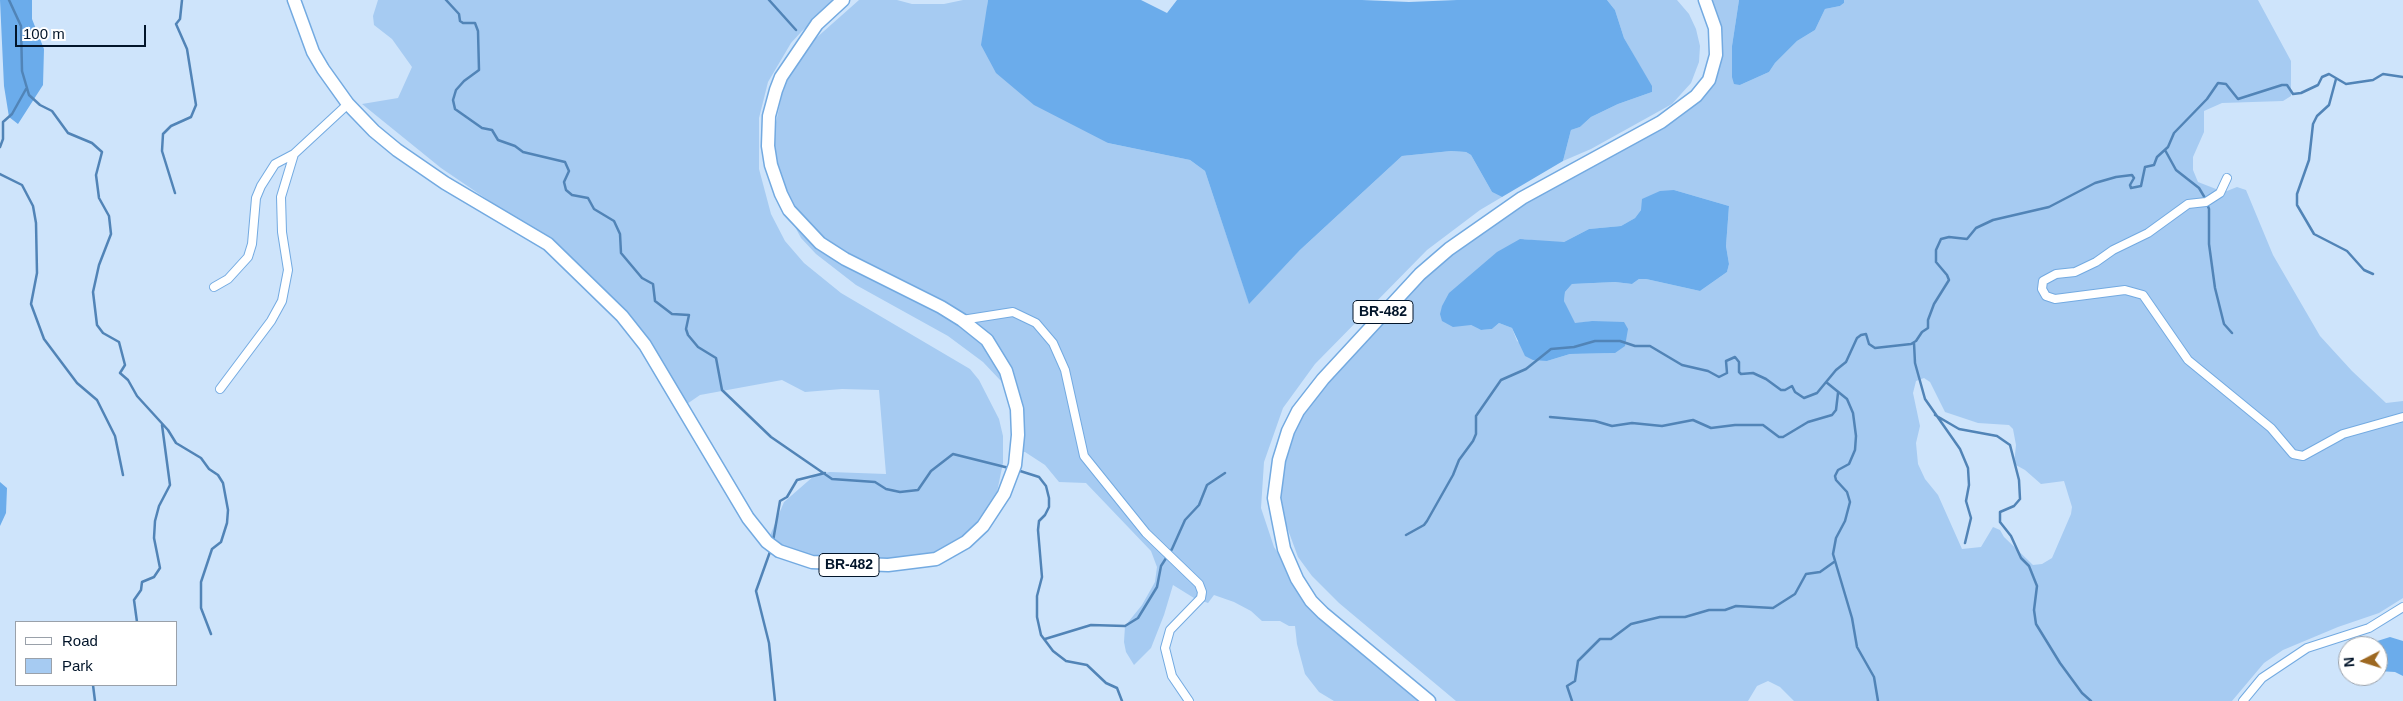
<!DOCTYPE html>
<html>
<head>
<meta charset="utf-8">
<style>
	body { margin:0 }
	#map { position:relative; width:2403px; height:701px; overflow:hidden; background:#cee4fb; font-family:Arial,sans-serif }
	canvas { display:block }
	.legend { position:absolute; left:15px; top:621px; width:162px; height:65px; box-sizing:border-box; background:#fff; border:1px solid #9aa1aa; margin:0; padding:6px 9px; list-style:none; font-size:15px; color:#02152a }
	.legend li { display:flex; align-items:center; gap:10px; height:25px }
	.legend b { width:25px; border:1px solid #9aa1aa }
	.north { position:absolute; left:2338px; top:636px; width:50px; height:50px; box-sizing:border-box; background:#fff; border:1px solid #9aa1aa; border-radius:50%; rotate:265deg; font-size:14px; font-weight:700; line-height:20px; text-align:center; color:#02152a }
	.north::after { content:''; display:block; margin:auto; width:18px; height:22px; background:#9d6821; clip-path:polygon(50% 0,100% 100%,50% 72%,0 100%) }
	.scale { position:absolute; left:15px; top:25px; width:131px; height:22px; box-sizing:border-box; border:2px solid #02152a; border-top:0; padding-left:6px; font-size:15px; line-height:18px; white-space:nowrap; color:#02152a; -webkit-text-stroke:4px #fff; paint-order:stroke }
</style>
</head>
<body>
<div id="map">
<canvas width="2403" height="701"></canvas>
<ul class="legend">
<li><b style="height:6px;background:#fff"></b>Road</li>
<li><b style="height:14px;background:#a6cbf2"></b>Park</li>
</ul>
<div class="north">N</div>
<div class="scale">100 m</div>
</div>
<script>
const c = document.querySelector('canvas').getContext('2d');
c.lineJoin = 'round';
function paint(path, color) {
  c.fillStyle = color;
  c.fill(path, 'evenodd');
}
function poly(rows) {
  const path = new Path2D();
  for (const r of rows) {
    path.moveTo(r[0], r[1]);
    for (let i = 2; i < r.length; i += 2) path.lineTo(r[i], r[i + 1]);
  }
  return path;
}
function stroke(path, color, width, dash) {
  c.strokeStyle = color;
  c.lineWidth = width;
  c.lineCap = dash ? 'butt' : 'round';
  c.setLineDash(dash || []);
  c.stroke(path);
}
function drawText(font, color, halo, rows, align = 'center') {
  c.font = font + ' Arial,sans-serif';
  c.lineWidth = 4;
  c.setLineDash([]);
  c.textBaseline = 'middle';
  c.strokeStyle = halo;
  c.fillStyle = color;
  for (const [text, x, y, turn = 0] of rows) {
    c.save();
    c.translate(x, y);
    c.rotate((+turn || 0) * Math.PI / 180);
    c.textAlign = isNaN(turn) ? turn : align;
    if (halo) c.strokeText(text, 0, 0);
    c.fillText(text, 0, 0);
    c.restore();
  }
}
paint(poly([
	[378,0,838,0,802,31,791,43,768,82,759,118,759,169,771,214,785,241,804,263,841,293,970,369,979,380,999,419,1003,436,1003,463,997,492,986,514,960,545,913,562,804,557,779,548,769,538,784,502,815,475,830,472,886,474,879,390,842,389,805,392,782,380,700,395,684,406,642,344,535,232,441,168,362,104,398,98,412,67,392,39,374,25,373,16],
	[859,0,897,0,912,4,944,4,963,0,988,0,987,7,1108,143,1190,160,1205,171,1249,303,1300,250,1402,156,1451,151,1466,152,1471,155,1492,192,1502,197,1480,210,1427,250,1315,364,1283,408,1264,462,1261,508,1274,547,1297,582,1366,646,1435,701,1334,701,1319,692,1305,674,1297,644,1295,626,1289,626,1280,621,1262,621,1251,611,1234,602,1214,595,1208,603,1194,598,1173,585,1164,615,1151,648,1134,665,1126,652,1124,642,1125,626,1142,605,1155,582,1157,567,1151,551,1086,483,1059,482,1045,465,1025,452,1019,452,1008,395,1001,381,983,362,948,336,856,285,816,254,801,238,782,202,773,166,773,136,783,90,796,61,815,39],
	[1607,0,1677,0,1689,14,1696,29,1700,46,1699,62,1691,83,1672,104,1591,149,1563,161,1571,130,1580,127,1591,117,1618,104,1652,92,1651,86,1624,38,1615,10],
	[1705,0,1739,0,1732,46,1740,85,1769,72,1775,63,1797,41,1815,30,1825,9,1840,6,1844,3,1844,0,2258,0,2291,61,2291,96,2283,101,2222,103,2204,111,2204,132,2193,157,2193,170,2198,182,2216,189,2227,191,2237,187,2246,190,2273,255,2320,336,2352,371,2386,403,2403,401,2403,598,2379,613,2338,627,2283,650,2264,663,2232,701,1794,701,1780,687,1768,681,1757,686,1748,701,1456,701,1339,603,1312,576,1298,557,1284,519,1280,497,1280,469,1299,412,1431,264,1537,195,1565,182,1680,117,1694,105,1721,50],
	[1674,190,1729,206,1726,246,1729,264,1727,272,1700,291,1646,279,1639,279,1632,284,1615,282,1572,284,1565,292,1564,301,1570,317,1575,324,1592,321,1615,353,1570,354,1547,361,1517,341,1512,328,1499,323,1492,329,1481,330,1471,325,1524,239,1553,243,1564,242,1589,229,1621,226,1635,218,1641,210],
	[1924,378,1930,382,1945,412,1978,423,2009,425,2013,429,2016,445,2014,464,2025,470,2041,484,2064,481,2072,507,2071,514,2052,558,2042,564,2033,565,2004,537,2000,530,1993,527,1981,547,1962,549,1938,495,1925,479,1918,464,1916,443,1920,426,1913,393,1916,381]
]), '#a6cbf2');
paint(poly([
	[0,0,32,0,32,19,44,49,43,85,18,124,9,117,4,86],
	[988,0,1141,0,1167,13,1177,0,1362,0,1409,2,1457,0,1607,0,1615,10,1624,38,1652,86,1652,92,1618,104,1591,117,1580,127,1571,130,1563,161,1502,197,1492,192,1471,155,1466,152,1451,151,1402,156,1300,250,1249,304,1205,171,1190,160,1108,143,1034,105,996,73,981,45],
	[1739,0,1844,0,1844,3,1840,6,1825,9,1815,30,1797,41,1775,63,1769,72,1740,85,1734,84,1732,77,1732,46],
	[1674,190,1729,206,1726,246,1729,264,1727,272,1700,291,1646,279,1639,279,1632,284,1615,282,1572,284,1565,292,1564,301,1575,323,1592,321,1624,322,1628,329,1625,346,1615,353,1570,354,1547,361,1533,360,1525,356,1512,328,1499,323,1492,329,1481,330,1471,325,1453,327,1442,321,1440,314,1442,306,1449,293,1497,252,1520,239,1564,242,1589,229,1621,226,1635,218,1641,210,1642,199,1660,191],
	[0,482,7,488,6,513,0,526],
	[2390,637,2403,641,2403,676,2395,672,2378,671,2378,646,2369,646,2371,643]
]), '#6baceb');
stroke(poly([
	[9,0,21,26,22,71,29,95,40,105,52,111,68,133,92,143,102,152,96,175,99,198,109,216,111,234,99,265,93,292,97,325,103,333,119,342,125,365,120,373,128,380,137,396,168,430,176,443,201,458,209,469,218,475,223,483,228,510,227,523,221,542,212,549,201,582,201,608,211,634],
	[446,0,459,14,460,21,463,23,475,23,478,31,479,70,464,81,456,90,453,100,455,109,482,128,492,130,498,140,515,146,523,152,565,162,569,171,564,182,566,190,572,195,588,198,594,209,614,221,620,234,621,253,642,278,653,284,655,301,672,314,689,315,686,329,688,335,698,347,716,358,722,390,771,437,832,479,875,482,886,489,900,492,918,490,931,471,953,454,1009,468],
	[769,0,796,30],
	[2336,79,2329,105,2317,116,2313,124,2309,160,2297,194,2297,205,2314,234,2347,251,2364,270,2373,274],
	[0,147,3,139,3,122,12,114,26,89],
	[2165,150,2176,170,2199,188,2205,198,2209,209,2209,244,2215,288,2224,324,2232,333],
	[0,174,22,185,33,206,36,223,37,273,31,304,44,339,77,383,97,400,115,436,123,475],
	[175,193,162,151,163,134,171,126,191,117,196,105,187,49,176,24,180,19,182,0],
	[1914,343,1915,363,1925,399,1960,449,1968,468,1969,485,1966,501,1971,518,1965,543],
	[1826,382,1847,399,1853,413,1856,436,1855,450,1849,464,1838,470,1835,476,1836,480,1847,492,1850,502,1845,521,1836,538,1833,554,1852,618,1857,647,1874,677,1878,701],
	[1935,415,1959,429,1997,436,2010,445,2019,480,2020,499,2014,506,2000,512,2000,522,2011,536,2021,558,2029,566,2037,586,2034,610,2036,624,2060,663,2082,693,2091,701],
	[1550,417,1595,421,1612,426,1632,423,1662,426,1693,420,1711,428,1735,425,1763,425,1779,437,1783,437,1808,422,1832,415,1836,410,1838,393],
	[1017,470,1039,477,1046,486,1049,498,1049,507,1045,515,1039,521,1038,530,1042,577,1037,596,1037,617,1041,635,1053,651,1066,661,1087,665,1106,683,1117,688,1122,701],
	[1406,535,1424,525,1427,521,1453,475,1459,460,1473,441,1476,434,1476,416,1501,380,1526,369,1551,349,1574,347,1595,341,1620,341,1635,346,1650,346,1682,365,1708,371,1719,377,1727,373,1726,361,1735,357,1739,362,1739,372,1741,374,1753,373,1766,379,1781,390,1785,390,1792,386,1795,392,1804,398,1817,393,1836,370,1846,362,1857,338,1861,335,1866,334,1869,344,1875,348,1911,344,1916,341,1922,332,1928,328,1928,320,1934,304,1949,280,1947,275,1936,262,1936,250,1941,239,1949,237,1967,239,1976,228,1993,220,2049,207,2095,183,2116,177,2132,175,2134,178,2130,185,2131,188,2141,186,2145,167,2154,165,2157,157,2168,147,2174,133,2207,99,2218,83,2226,84,2238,99,2282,85,2287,85,2293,94,2301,93,2318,85,2322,77,2329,74,2346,84,2373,80,2383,74,2403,77],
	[773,541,780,501,787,497,797,480,825,473],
	[771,549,756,591,769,643,775,701],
	[137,622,134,600,141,590,142,582,154,577,160,568,154,538,155,521,159,506,170,485,162,425],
	[1045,639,1091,625,1125,626,1138,618,1157,587,1161,566,1172,549,1185,520,1199,505,1207,485,1225,473],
	[93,685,95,701],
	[1572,701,1567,686,1575,681,1578,661,1600,639,1611,639,1631,624,1660,617,1685,617,1709,610,1725,610,1736,606,1773,608,1795,594,1806,574,1820,572,1834,562]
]), '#5184b7', 2.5);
const minor = poly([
	[2227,178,2220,193,2206,202,2188,204,2148,233,2113,250,2096,262,2075,272,2056,274,2043,281,2042,289,2046,296,2055,299,2125,290,2143,295,2188,360,2271,428,2293,454,2303,456,2343,434,2403,417],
	[214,287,228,279,248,257,252,244,256,198,261,186,275,164,294,154],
	[962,320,1013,312,1036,323,1053,343,1065,370,1084,456,1146,533,1199,584,1202,592,1201,598,1170,630,1165,648,1172,676,1189,701],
	[220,389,271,321,282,301,288,270,282,232,281,197,294,154,348,104],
	[2243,701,2262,678,2307,648,2369,628,2403,607]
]);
const trunk = poly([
	[294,0,313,52,323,69,348,104,374,131,397,150,445,183,548,244,622,316,645,345,748,518,767,542,779,551,812,562,888,565,936,559,966,542,983,526,1004,494,1015,465,1018,435,1017,409,1006,371,987,340,962,320,941,307,845,259,820,243,789,210,781,194,771,165,768,146,769,116,776,90,781,77,817,24,843,0],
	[1429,701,1323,613,1311,601,1297,579,1284,549,1274,498,1279,460,1288,431,1298,411,1323,379,1420,274,1449,249,1522,198,1661,122,1696,96,1709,80,1716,55,1715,28,1705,0]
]);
stroke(minor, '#73aae1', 10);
stroke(trunk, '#73aae1', 15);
stroke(minor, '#fff', 8);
stroke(trunk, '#fff', 12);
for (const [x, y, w] of [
	[1383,312,60],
	[849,565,60]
]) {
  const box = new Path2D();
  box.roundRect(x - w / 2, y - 11.5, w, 23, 4);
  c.fillStyle = '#fff';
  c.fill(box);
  stroke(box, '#02152a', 1);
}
drawText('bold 14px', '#02152a', null, [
	["BR-482",1383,312],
	["BR-482",849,565]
]);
</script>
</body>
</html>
